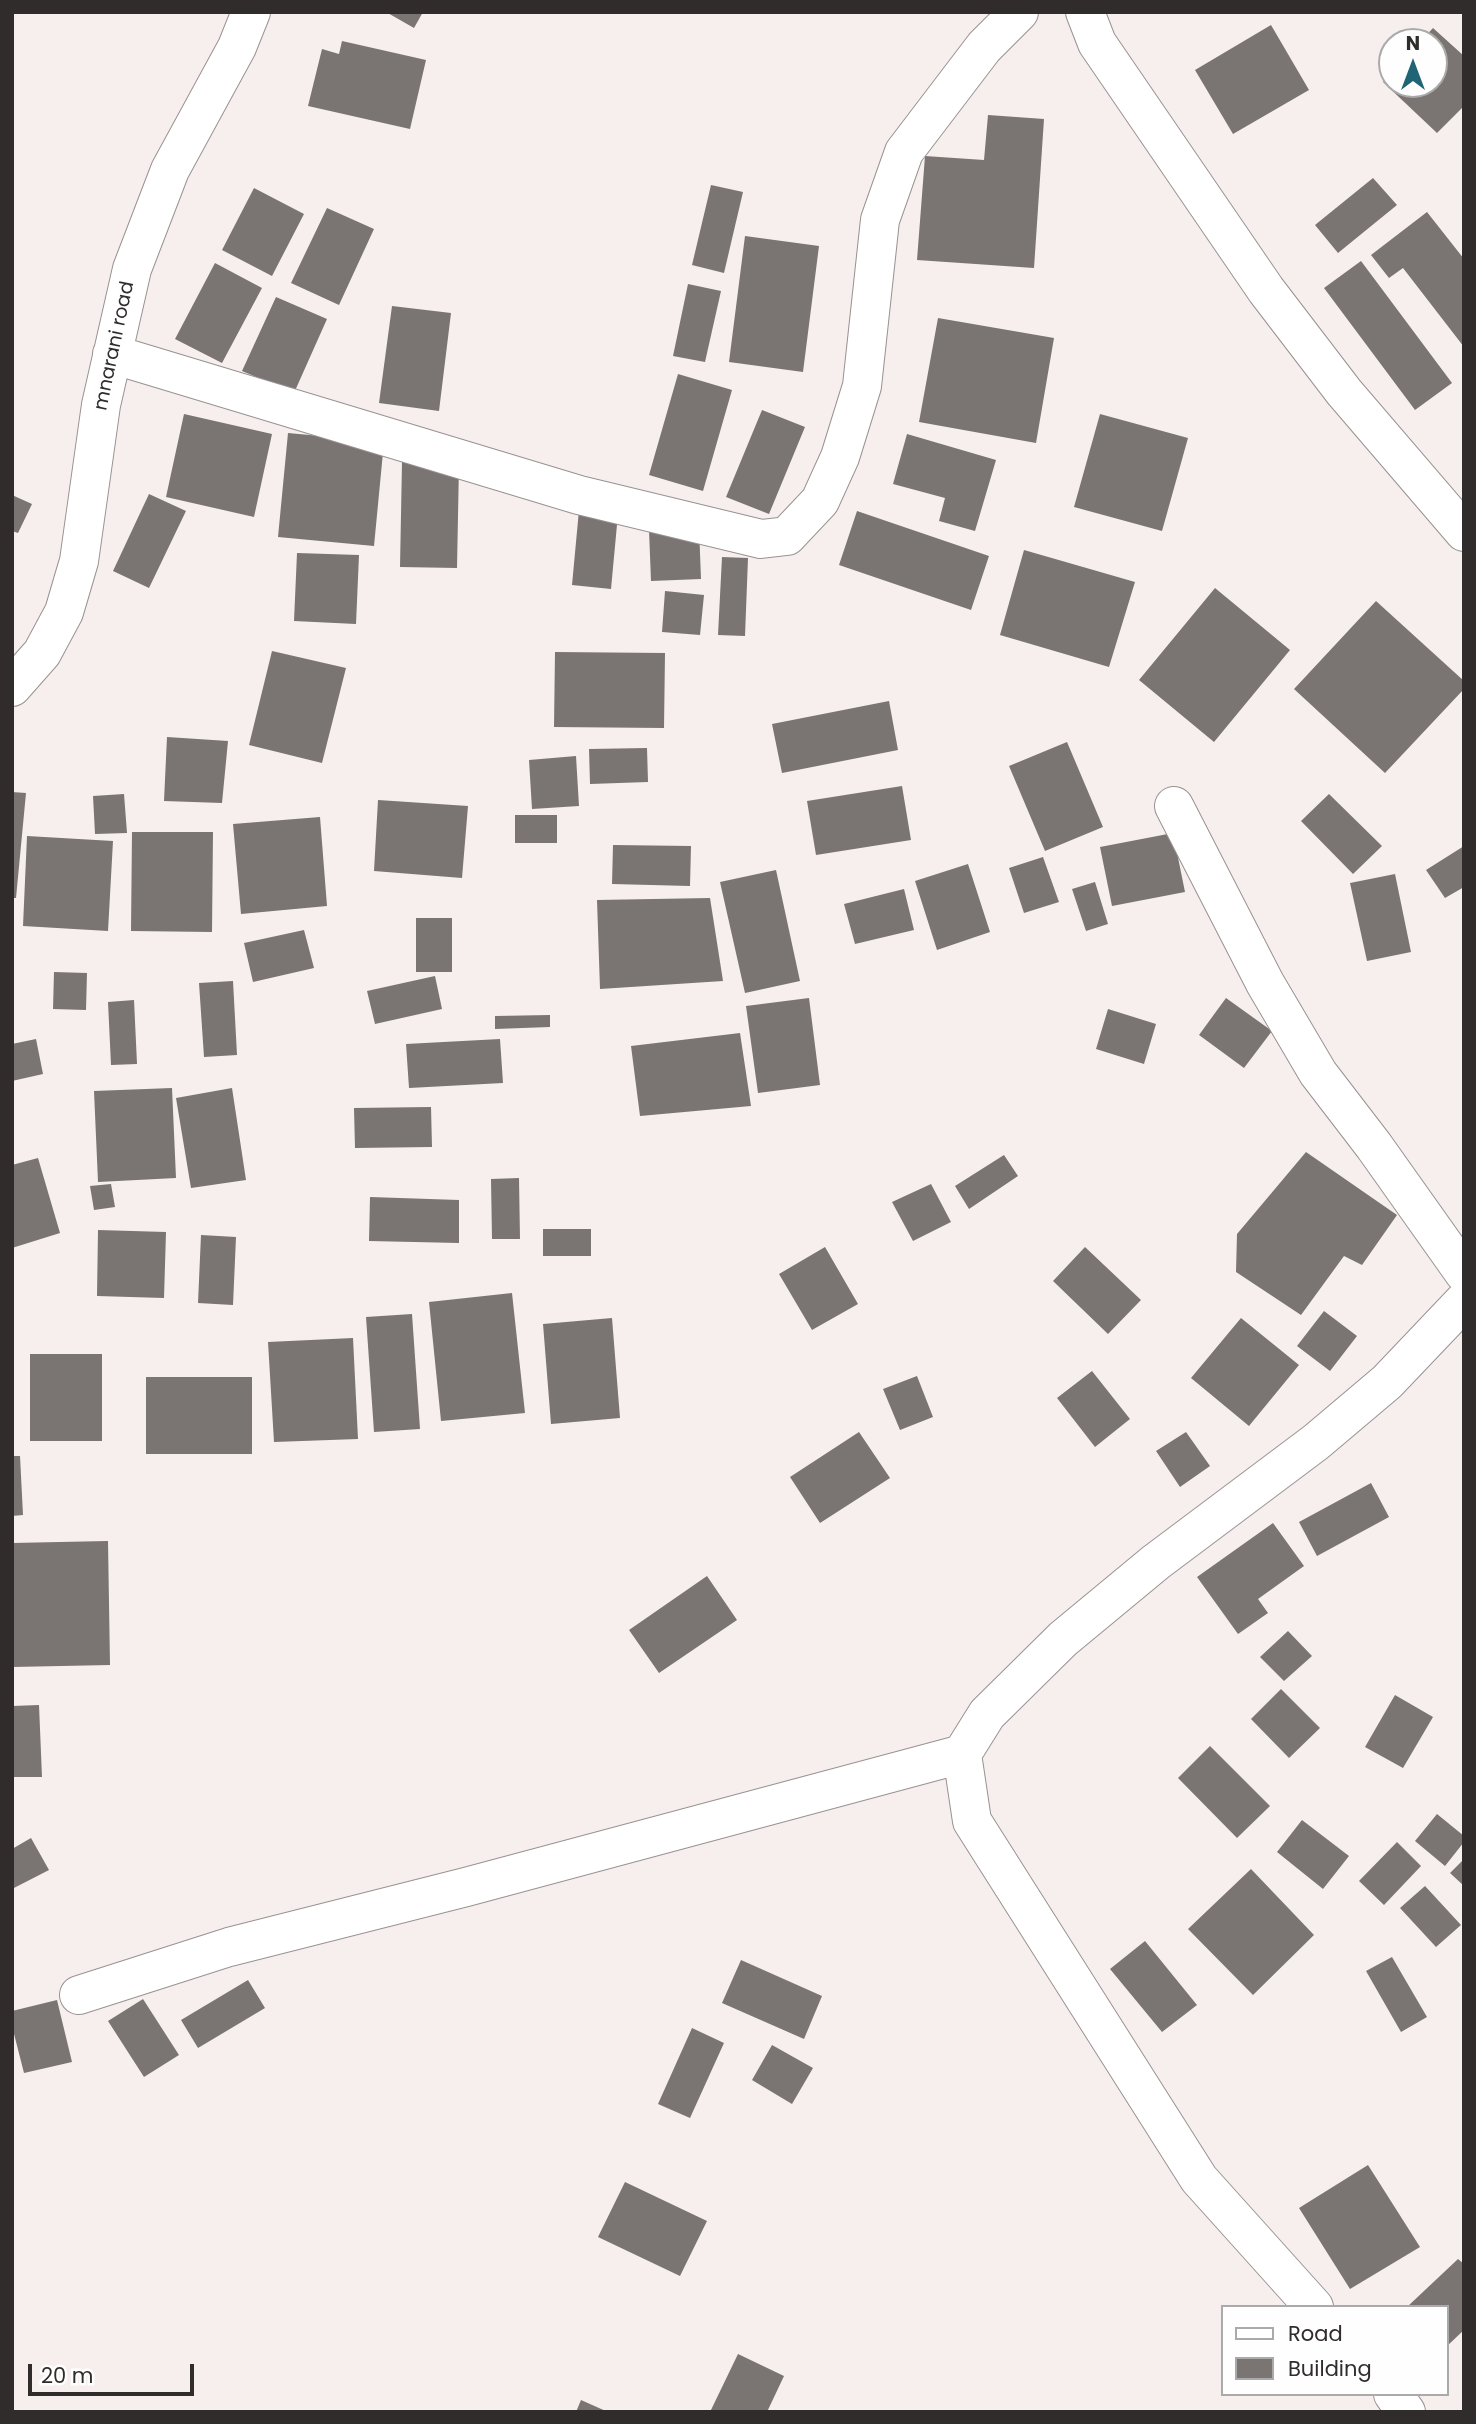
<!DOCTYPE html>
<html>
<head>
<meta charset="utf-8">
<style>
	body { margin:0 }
	#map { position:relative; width:1476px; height:2424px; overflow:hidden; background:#f6efed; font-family:Poppins,sans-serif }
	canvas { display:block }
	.frame { position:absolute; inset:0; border:14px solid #2f2c2b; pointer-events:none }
	.legend { position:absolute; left:1221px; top:2305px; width:228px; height:91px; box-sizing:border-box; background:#fefefe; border:2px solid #abaaaa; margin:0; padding:9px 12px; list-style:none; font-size:21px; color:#2f2c2b }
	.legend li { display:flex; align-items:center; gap:14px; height:35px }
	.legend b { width:35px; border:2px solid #abaaaa }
	.north { position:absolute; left:1378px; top:28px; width:70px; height:70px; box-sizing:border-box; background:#fefefe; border:2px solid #abaaaa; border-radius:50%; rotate:0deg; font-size:19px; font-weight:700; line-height:28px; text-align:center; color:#2f2c2b }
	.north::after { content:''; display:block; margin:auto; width:24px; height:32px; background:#206576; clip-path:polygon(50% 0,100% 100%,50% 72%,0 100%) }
	.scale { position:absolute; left:28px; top:2364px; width:166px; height:32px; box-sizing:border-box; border:4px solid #2f2c2b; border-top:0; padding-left:9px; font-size:21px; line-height:24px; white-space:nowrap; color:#2f2c2b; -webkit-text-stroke:5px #fefefe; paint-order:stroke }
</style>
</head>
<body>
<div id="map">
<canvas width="1476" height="2424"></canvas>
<div class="frame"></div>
<ul class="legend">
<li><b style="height:9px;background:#fff"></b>Road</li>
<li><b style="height:19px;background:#7a7472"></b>Building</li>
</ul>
<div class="north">N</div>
<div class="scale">20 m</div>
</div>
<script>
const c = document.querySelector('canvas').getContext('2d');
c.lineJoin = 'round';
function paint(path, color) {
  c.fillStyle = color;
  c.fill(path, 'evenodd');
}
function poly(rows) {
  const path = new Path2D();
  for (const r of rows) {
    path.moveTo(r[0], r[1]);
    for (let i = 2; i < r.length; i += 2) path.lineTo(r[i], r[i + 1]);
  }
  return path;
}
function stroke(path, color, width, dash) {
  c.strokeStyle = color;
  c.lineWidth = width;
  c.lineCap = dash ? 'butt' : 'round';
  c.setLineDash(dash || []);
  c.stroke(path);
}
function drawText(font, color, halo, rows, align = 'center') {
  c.font = font + ' Poppins,sans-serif';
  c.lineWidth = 5;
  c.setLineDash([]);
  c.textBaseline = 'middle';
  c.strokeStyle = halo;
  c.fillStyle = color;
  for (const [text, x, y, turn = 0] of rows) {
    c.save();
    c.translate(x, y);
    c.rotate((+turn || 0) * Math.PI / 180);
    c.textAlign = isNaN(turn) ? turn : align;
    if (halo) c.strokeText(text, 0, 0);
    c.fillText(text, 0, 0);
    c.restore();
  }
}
paint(poly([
	[386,12,423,12,414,28],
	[1271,25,1309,90,1233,134,1195,70],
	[1433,28,1464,56,1464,106,1437,133,1383,82,1392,72,1392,84,1434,84,1434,42,1420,42],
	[342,41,426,60,410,129,308,106,322,49,339,54],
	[988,115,1044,119,1034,268,917,260,925,156,984,160],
	[1373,178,1397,205,1338,253,1315,225],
	[711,185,743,192,724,273,692,265],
	[254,188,304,214,272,276,222,250],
	[327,208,374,229,339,305,291,283],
	[1427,212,1464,259,1464,347,1403,268,1389,278,1371,255],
	[745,236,819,246,803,372,729,362],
	[1361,261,1452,383,1415,410,1324,288],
	[215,263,262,288,222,363,175,339],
	[688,284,721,291,705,362,673,356],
	[276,297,327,319,294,393,242,371],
	[392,306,451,313,439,411,379,403],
	[938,318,1054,338,1036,443,919,422],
	[678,374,732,390,703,491,649,475],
	[762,410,805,427,769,514,726,497],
	[184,414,272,434,254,517,166,497],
	[1100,414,1188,438,1162,531,1074,507],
	[288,433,384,442,374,546,278,537],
	[907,434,996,460,975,531,939,521,945,498,893,484],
	[402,462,459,464,457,568,400,567],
	[149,494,186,511,149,588,113,571],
	[12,495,32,504,18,533,12,531],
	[579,510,618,514,611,589,572,585],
	[857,511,989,556,971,610,839,565],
	[699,527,701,579,651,581,649,530],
	[1024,550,1135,582,1109,667,1000,635],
	[297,553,359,555,356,624,294,621],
	[722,557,748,558,745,636,718,635],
	[1215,588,1290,650,1214,742,1139,680],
	[665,591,704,595,700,635,662,632],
	[1376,601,1464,681,1464,689,1385,773,1294,689],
	[272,651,346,668,322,763,249,745],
	[555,652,665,653,664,728,554,727],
	[889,701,898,750,782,773,772,724],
	[167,737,228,741,222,803,164,801],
	[1067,742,1103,827,1045,851,1009,766],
	[647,748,648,782,590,784,589,749],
	[576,756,579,806,532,809,529,760],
	[902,786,911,840,816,855,807,801],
	[12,792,26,793,16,898,12,898],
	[124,794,127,833,95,834,93,796],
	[1329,794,1382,846,1353,874,1301,821],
	[378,800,468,806,462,878,374,871],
	[515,815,557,815,557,843,515,843],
	[320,817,327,906,241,914,233,824],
	[132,832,213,832,212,932,131,931],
	[1173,833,1185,892,1112,906,1100,847],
	[27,836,113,841,108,931,23,926],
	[613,845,691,846,690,886,612,884],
	[1464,846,1464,887,1445,898,1426,870],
	[1043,857,1059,902,1024,913,1009,868],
	[968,864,990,932,937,950,915,881],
	[776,870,800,981,745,993,720,882],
	[1395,874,1411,952,1367,961,1350,883],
	[1095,882,1108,924,1086,931,1072,889],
	[904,889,914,930,855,944,844,904],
	[710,898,723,981,600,989,597,900],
	[416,918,452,918,452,972,416,972],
	[304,930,314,968,253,982,244,943],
	[54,972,87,973,86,1010,53,1009],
	[435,976,442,1009,375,1024,367,991],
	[233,981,237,1055,204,1057,199,983],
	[809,998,820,1085,758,1093,746,1006],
	[1226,998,1272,1031,1244,1068,1199,1035],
	[134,1000,137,1064,111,1065,108,1002],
	[1108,1009,1156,1024,1144,1064,1096,1049],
	[550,1015,550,1027,495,1029,495,1016],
	[740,1033,751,1106,640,1116,631,1046],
	[36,1039,43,1074,12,1081,12,1044],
	[500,1039,503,1083,409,1088,406,1044],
	[172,1088,176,1178,98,1182,94,1091],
	[232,1088,246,1180,191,1188,176,1098],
	[431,1107,432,1147,355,1148,354,1108],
	[1306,1152,1397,1215,1362,1265,1344,1256,1301,1315,1236,1272,1237,1234],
	[1004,1155,1018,1176,969,1209,955,1186],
	[38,1158,60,1233,12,1248,12,1165],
	[519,1178,520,1239,492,1239,491,1179],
	[111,1184,115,1207,94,1210,90,1186],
	[931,1184,951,1222,913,1241,892,1202],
	[370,1197,459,1200,459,1243,369,1241],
	[543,1229,591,1229,591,1256,543,1256],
	[98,1230,166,1232,164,1298,97,1296],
	[201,1235,236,1237,233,1305,198,1303],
	[825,1247,858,1304,812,1330,779,1274],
	[1085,1247,1141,1300,1108,1334,1053,1281],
	[512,1293,525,1413,441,1421,429,1302],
	[1324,1311,1357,1336,1330,1371,1297,1346],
	[412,1314,420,1429,374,1432,366,1317],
	[612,1318,620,1418,551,1424,543,1324],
	[1241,1318,1299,1365,1249,1426,1191,1378],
	[353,1338,358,1439,274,1442,268,1342],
	[30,1354,102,1354,102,1441,30,1441],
	[1092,1371,1130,1419,1095,1447,1057,1398],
	[917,1376,933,1417,900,1430,883,1389],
	[146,1377,252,1377,252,1454,146,1454],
	[859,1432,890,1478,820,1523,790,1477],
	[1186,1432,1210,1466,1180,1487,1156,1451],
	[12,1456,20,1456,23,1515,12,1516],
	[1371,1483,1389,1517,1317,1556,1299,1522],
	[1273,1523,1304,1566,1258,1599,1268,1613,1238,1634,1197,1577],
	[108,1541,110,1665,12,1667,12,1543],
	[707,1576,737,1620,659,1673,629,1630],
	[1288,1631,1312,1656,1284,1681,1260,1657],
	[1281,1689,1320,1728,1289,1758,1251,1719],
	[1395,1695,1433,1717,1403,1768,1365,1747],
	[39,1705,42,1777,12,1777,12,1706],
	[1210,1746,1270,1806,1237,1838,1178,1778],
	[1437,1814,1464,1836,1464,1842,1445,1866,1415,1841],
	[1302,1820,1349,1856,1323,1889,1277,1852],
	[31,1838,49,1870,12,1889,12,1849],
	[1397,1842,1421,1866,1384,1905,1359,1881],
	[1464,1859,1464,1886,1450,1873],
	[1251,1869,1314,1935,1253,1995,1188,1929],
	[1425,1886,1461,1925,1436,1947,1400,1908],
	[1145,1941,1197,2005,1162,2032,1110,1969],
	[1392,1957,1427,2017,1401,2032,1366,1971],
	[741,1960,822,1996,804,2039,722,2003],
	[248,1980,265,2008,198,2048,181,2020],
	[143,1999,179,2055,144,2077,108,2021],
	[57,2000,72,2062,24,2073,12,2026,12,2011],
	[692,2028,724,2043,690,2118,658,2104],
	[772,2045,813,2068,792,2104,752,2080],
	[1368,2165,1420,2247,1350,2289,1299,2208],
	[625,2182,707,2221,680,2276,598,2237],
	[1458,2259,1464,2264,1464,2330,1446,2347,1446,2307,1407,2307],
	[738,2354,784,2376,767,2412,710,2412],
	[581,2400,608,2412,576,2412]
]), '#7a7472');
const minor = poly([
	[1085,12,1097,43,1266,290,1344,392,1464,532],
	[112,354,579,495,761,539,787,536,820,501,840,457,862,386,880,220,904,152,984,47,1019,12],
	[12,687,42,653,64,612,79,561,101,405,132,269,170,170,237,47,251,12],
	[1174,806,1265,983,1318,1073,1374,1146,1464,1273],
	[79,1995,229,1947,466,1887,962,1754],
	[1314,2307,1199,2179,972,1821,962,1754,987,1714,1063,1639,1156,1562,1316,1442,1387,1382,1464,1301],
	[1393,2394,1406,2412]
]);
stroke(minor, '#999291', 40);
stroke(minor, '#fff', 38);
drawText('19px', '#2f2c2b', '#fefefe', [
	["mnarani road",115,346,-78]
]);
</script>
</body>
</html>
